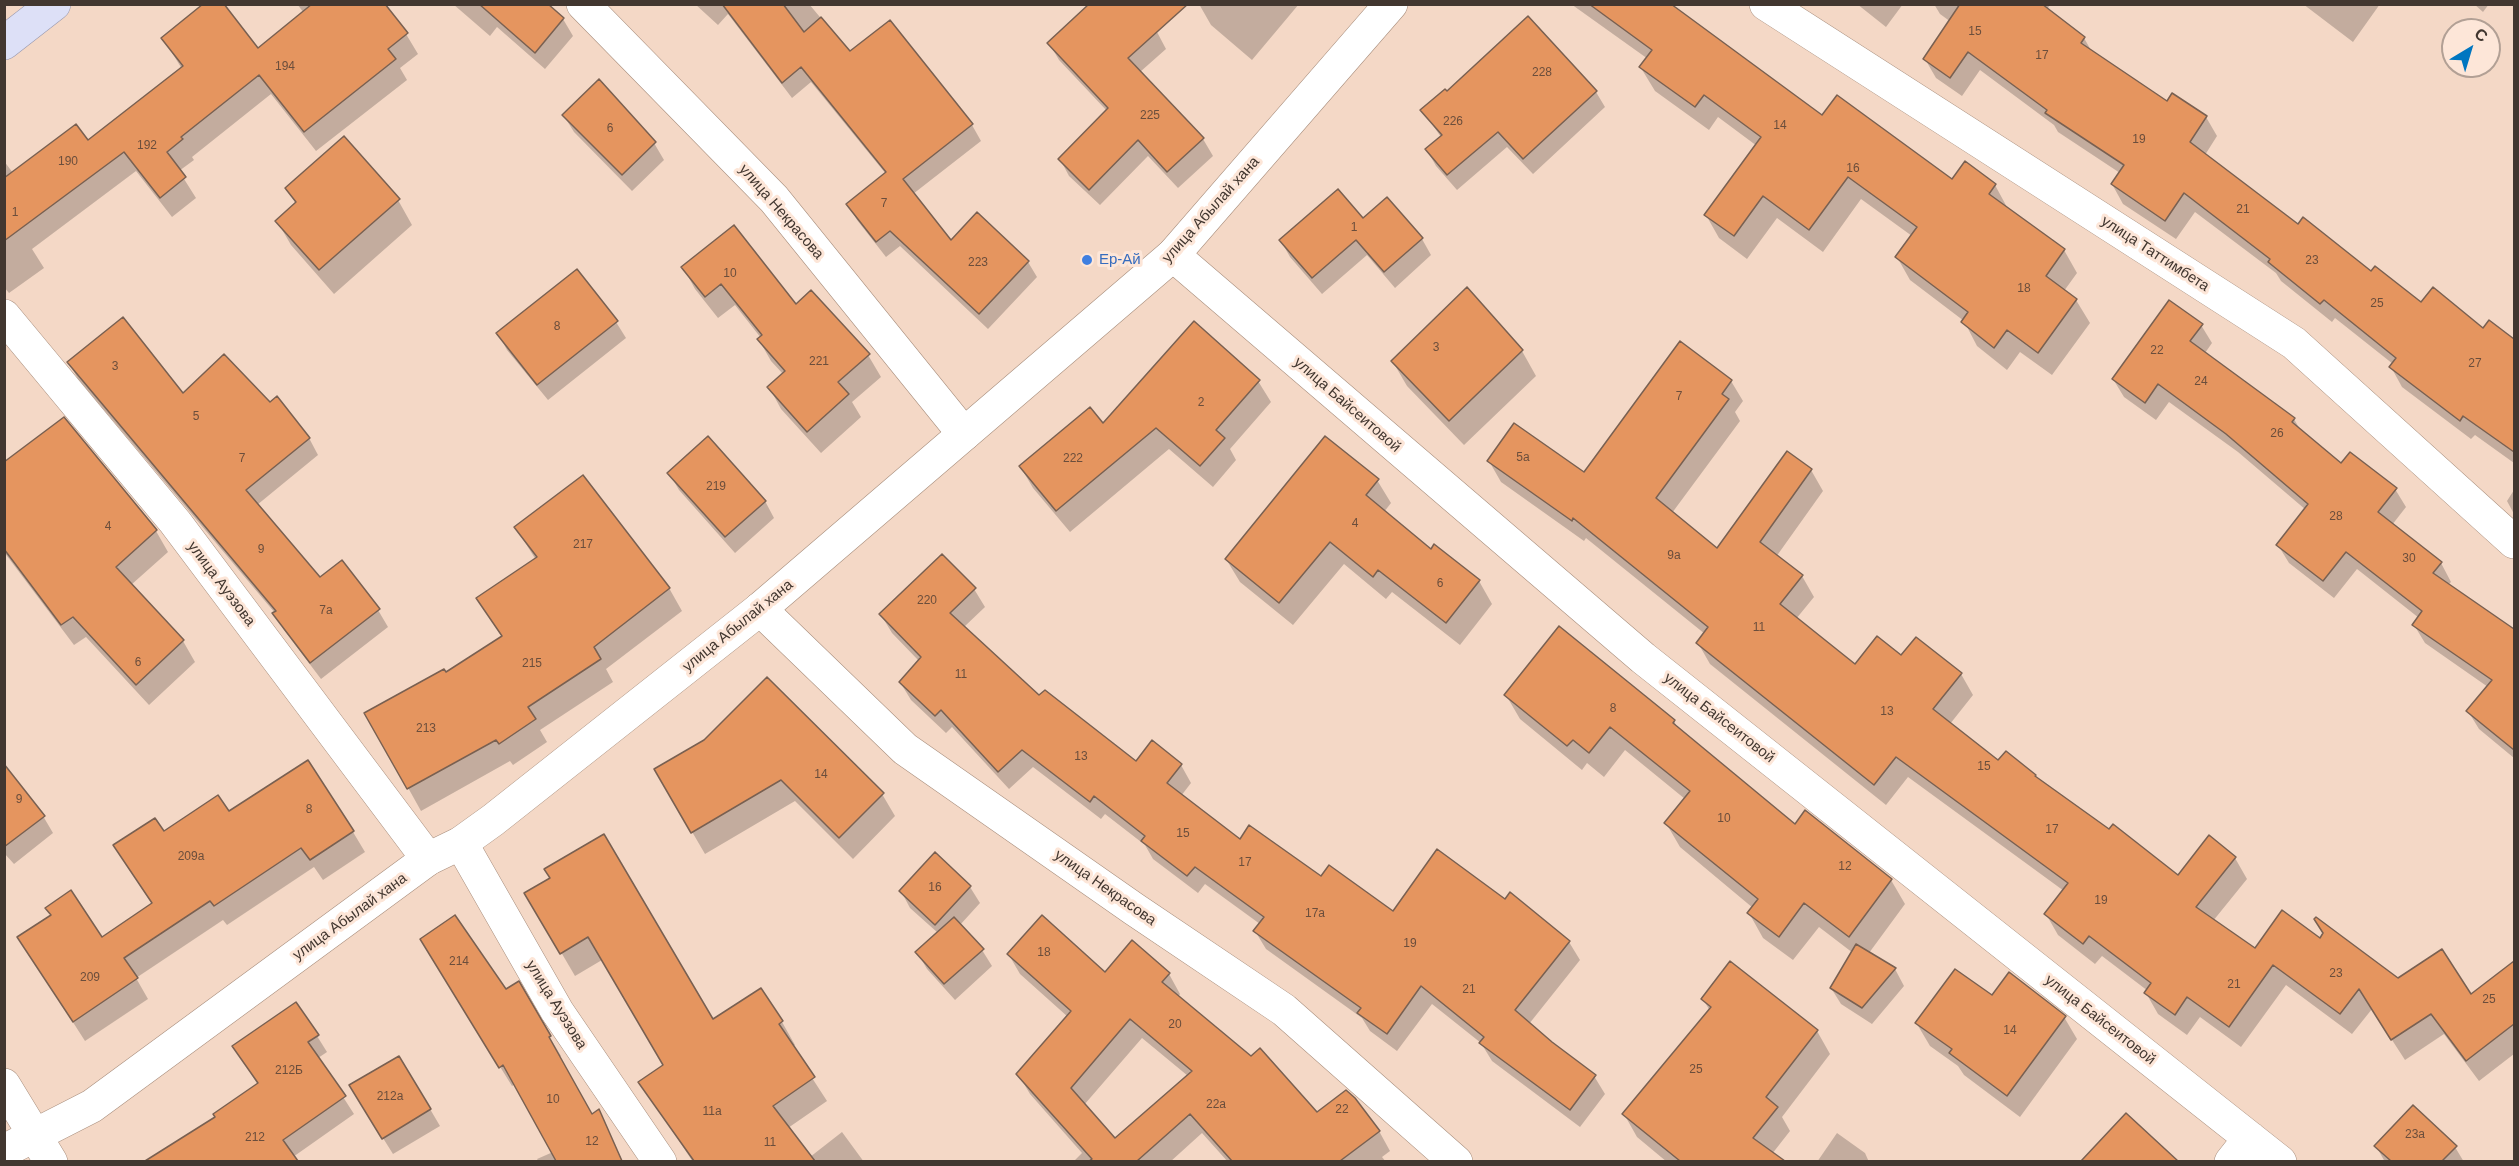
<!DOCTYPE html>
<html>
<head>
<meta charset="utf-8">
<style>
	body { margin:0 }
	#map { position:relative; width:2519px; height:1166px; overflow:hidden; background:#f4d8c6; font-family:Helvetica,sans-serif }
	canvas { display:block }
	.frame { position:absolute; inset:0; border:6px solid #423730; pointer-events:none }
	.north { position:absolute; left:2441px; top:18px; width:60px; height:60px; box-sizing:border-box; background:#fde6d8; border:2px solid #b2a095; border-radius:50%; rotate:38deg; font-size:16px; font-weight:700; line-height:24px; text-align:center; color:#423730 }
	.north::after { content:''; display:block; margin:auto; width:21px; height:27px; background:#0076c0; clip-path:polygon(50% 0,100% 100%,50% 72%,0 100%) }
</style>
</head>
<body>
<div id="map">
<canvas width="2519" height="1166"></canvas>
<div class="frame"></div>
<div class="north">С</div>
</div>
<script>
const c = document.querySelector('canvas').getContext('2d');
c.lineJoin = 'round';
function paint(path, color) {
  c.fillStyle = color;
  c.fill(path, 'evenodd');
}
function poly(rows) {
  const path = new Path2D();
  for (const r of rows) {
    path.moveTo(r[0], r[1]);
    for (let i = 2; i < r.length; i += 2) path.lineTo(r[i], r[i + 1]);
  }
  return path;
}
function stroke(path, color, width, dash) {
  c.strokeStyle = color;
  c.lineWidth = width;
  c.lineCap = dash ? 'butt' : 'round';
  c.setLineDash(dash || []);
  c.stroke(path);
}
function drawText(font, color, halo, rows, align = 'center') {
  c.font = font + ' Helvetica,sans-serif';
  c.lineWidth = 6;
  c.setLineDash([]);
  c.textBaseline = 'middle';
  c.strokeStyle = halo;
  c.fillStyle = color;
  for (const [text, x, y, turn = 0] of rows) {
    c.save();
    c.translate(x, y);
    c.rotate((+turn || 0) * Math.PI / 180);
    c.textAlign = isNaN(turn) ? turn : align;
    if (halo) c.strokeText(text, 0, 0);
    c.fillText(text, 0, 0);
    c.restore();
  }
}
paint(poly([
	[297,4,383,4,406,34,418,54,400,68,407,80,316,151,271,94,192,157,194,160,179,171,196,198,172,217,136,171,32,249,44,268,9,293,4,287,4,161,13,173,88,142,182,69,163,38,258,50,304,13],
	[453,4,546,4,563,19,573,36,545,69,497,27,490,36],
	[695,4,809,4,850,53,890,22,972,125,981,141,913,194,951,243,1028,262,1037,277,988,329,900,246,886,257,857,220,848,204,886,174,811,82,792,98,728,14,718,25],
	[1132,4,1157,32,1166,49,1140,72,1203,139,1213,156,1178,188,1148,156,1100,205,1069,176,1060,159,1107,111,1059,60,1049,43],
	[1199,4,1299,4,1252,60,1211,25],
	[1571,4,1667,4,1823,117,1952,181,1995,185,2008,209,2064,250,2077,273,2064,291,2076,300,2090,323,2052,375,2020,352,2007,370,1977,346,1964,321,1910,280,1897,257,1912,236,1861,199,1823,252,1777,218,1747,259,1719,238,1706,215,1757,146,1718,117,1709,130,1655,91,1641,68,1648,59],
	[1857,4,1903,4,1886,27],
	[1934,4,2050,4,2047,10,2084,38,2092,52,2167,103,2206,117,2217,136,2205,155,2298,226,2422,304,2484,330,2490,322,2514,341,2514,463,2475,435,2471,439,2402,387,2391,367,2393,364,2335,318,2332,322,2281,281,2276,273,2195,212,2176,239,2123,204,2112,184,2120,173,2058,132,2054,125,1980,70,1962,96,1936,78,1925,59,1951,22,1940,14],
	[2303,4,2380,4,2353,42],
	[2474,4,2489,4,2483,12],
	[1596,92,1605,107,1533,174,1507,147,1457,190,1436,166,1427,150,1441,137,1422,110],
	[564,116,654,143,664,160,632,191,574,132],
	[287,189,398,200,412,225,334,294,291,245,277,221,296,204],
	[1363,220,1422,239,1431,255,1395,288,1367,255,1322,294,1290,257,1281,241],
	[683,267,796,306,868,355,881,377,852,402,861,417,821,453,781,409,769,387,783,374,771,361,759,340,761,338,735,305,718,318,695,289],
	[616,322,626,338,548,400,507,350,498,333],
	[2201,325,2212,343,2205,353,2294,419,2302,433,2341,465,2395,489,2406,507,2392,525,2441,563,2451,582,2448,585,2512,629,2514,633,2514,758,2479,729,2468,711,2488,687,2425,643,2414,625,2419,618,2357,569,2334,598,2289,563,2278,545,2306,510,2238,452,2169,402,2156,420,2124,397,2113,379],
	[1522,351,1536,376,1464,445,1407,386,1393,362],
	[69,363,183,395,270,404,309,438,318,455,257,505,319,579,378,610,388,627,321,679,284,630,275,613,78,379],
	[1258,381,1271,402,1230,449,1236,460,1213,487,1169,449,1070,532,1033,488,1020,466,1103,425],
	[1731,381,1743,401,1735,412,1740,421,1672,513,1718,550,1811,470,1823,491,1776,557,1802,576,1814,597,1796,619,1856,667,1901,658,1961,674,1973,695,1950,724,1999,762,2035,776,2038,780,2178,877,2235,858,2247,879,2213,921,2255,950,2320,940,2398,980,2471,996,2506,969,2514,981,2514,1054,2479,1081,2444,1034,2405,1060,2372,1009,2352,1034,2286,985,2241,1047,2200,1017,2187,1035,2158,1014,2146,993,2148,991,2102,956,2095,964,2058,935,2046,914,2064,891,1908,777,1886,805,1710,664,1698,643,1705,634,1586,538,1584,541,1501,482,1489,461,1584,474],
	[4,464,156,531,168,552,131,585,183,641,195,662,149,705,86,637,74,645,4,552],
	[669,473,765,501,774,518,735,553,679,490],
	[1377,480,1391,503,1384,512,1431,551,1479,581,1492,604,1460,645,1392,592,1386,599,1344,564,1293,625,1240,582,1226,559],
	[2514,490,2514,514,2507,501],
	[516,528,669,588,682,611,606,669,613,682,540,730,547,742,513,765,510,761,421,811,367,714,446,674,502,637,478,598,536,560],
	[974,589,985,607,964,627,1039,697,1136,763,1181,765,1191,783,1181,796,1240,841,1393,913,1505,901,1569,942,1580,960,1529,1024,1594,1076,1605,1094,1580,1127,1492,1061,1481,1043,1432,1004,1397,1051,1370,1031,1362,1018,1266,949,1255,931,1260,924,1205,884,1198,893,1153,859,1145,845,1105,814,1101,819,1033,767,1009,789,952,727,946,733,911,700,900,682,919,661,892,633,881,615],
	[1559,628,1674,721,1678,729,1795,826,1891,880,1905,904,1869,953,1895,969,1904,986,1872,1024,1841,1004,1831,988,1853,953,1819,927,1793,960,1763,938,1749,913,1753,908,1680,847,1666,823,1685,799,1625,750,1604,777,1587,763,1582,770,1520,719,1506,695],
	[705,742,882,794,895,816,853,859,795,801,705,854,656,770],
	[4,787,43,816,53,833,14,864,4,853],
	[229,813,353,832,365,852,323,880,314,867,227,925,223,920,136,978,148,999,85,1041,19,938,101,939,152,904,127,866,163,833],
	[970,887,980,903,960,925,982,950,992,966,955,1000,927,969,917,952,938,933,910,908,901,891],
	[527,894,712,1021,782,1022,795,1045,792,1047,827,1101,788,1128,810,1157,842,1132,864,1162,703,1162,700,1158,693,1162,640,1082,665,1065,602,960,575,976],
	[1009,955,1105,974,1169,974,1180,994,1178,997,1317,1114,1379,1131,1390,1151,1382,1157,1386,1162,1228,1162,1202,1133,1170,1162,1073,1162,1082,1153,1030,1094,1018,1074,1068,1017,1020,974],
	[1142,1038,1188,1076,1115,1141,1084,1105],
	[433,959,506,991,518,984,561,1056,559,1057,592,1116,598,1111,623,1162,539,1162,537,1159,553,1152,515,1084,512,1086],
	[1992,998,2064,1017,2077,1039,2020,1117,1964,1075,1958,1066,1930,1046,1917,1024],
	[1703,999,1817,1031,1830,1054,1782,1117,1790,1131,1772,1154,1783,1162,1667,1162,1637,1137,1624,1114,1710,1011],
	[317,1036,327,1052,318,1058,354,1114,293,1157,296,1162,148,1162,217,1118,258,1085,234,1047],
	[361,1103,430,1109,440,1126,393,1154],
	[2126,1115,2173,1159,2175,1162,2083,1162],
	[1837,1133,1865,1153,1869,1162,1817,1162],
	[2376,1146,2455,1147,2464,1162,2385,1162]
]), '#0003');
const building = poly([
	[203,4,224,4,258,48,312,4,385,4,408,33,388,49,396,59,304,132,259,75,181,137,183,139,167,152,186,177,160,198,124,152,4,241,4,178,76,124,88,140,183,66,161,38,203,4],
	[479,4,548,4,564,18,535,53,479,4],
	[722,4,783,4,804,32,821,17,850,51,890,20,973,124,903,179,951,240,977,212,1029,261,979,314,890,231,876,242,846,204,886,172,801,67,782,83,722,4],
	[1089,4,1188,4,1128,58,1204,138,1167,172,1138,140,1089,190,1058,159,1108,108,1047,43,1089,4],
	[1589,4,1671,4,1822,115,1837,95,1952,179,1965,161,1996,184,1989,194,2065,249,2046,276,2077,299,2038,353,2007,330,1994,348,1961,322,1968,312,1895,257,1917,227,1848,177,1809,230,1763,196,1734,236,1704,215,1761,137,1704,95,1695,107,1639,67,1652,50,1589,4],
	[1960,4,2042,4,2085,37,2081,43,2167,101,2172,93,2207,116,2190,142,2298,224,2303,217,2371,271,2375,266,2421,302,2433,287,2483,328,2489,320,2514,339,2514,452,2463,416,2460,421,2389,367,2396,358,2324,300,2320,304,2268,262,2270,259,2184,193,2165,221,2111,184,2124,165,2045,113,2047,110,1968,52,1950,78,1923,59,1960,4],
	[1528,16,1597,91,1523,159,1498,132,1447,175,1425,149,1442,135,1420,110,1445,89,1447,91,1528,16],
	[599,79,656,142,622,175,562,115,599,79],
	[344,136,400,199,319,270,275,221,296,202,285,188,344,136],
	[1338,189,1363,218,1387,197,1423,238,1384,272,1356,240,1312,278,1279,240,1338,189],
	[734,225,796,304,811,290,870,354,838,382,849,394,807,432,767,387,785,371,757,339,762,335,721,284,705,297,681,267,734,225],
	[577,269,618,321,537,385,496,333,577,269],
	[1467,287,1523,350,1449,421,1391,361,1467,287],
	[2169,300,2203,324,2190,341,2295,418,2292,422,2341,463,2350,452,2397,488,2378,512,2442,562,2433,573,2514,629,2514,750,2466,711,2492,680,2412,625,2422,611,2346,552,2323,581,2276,545,2308,504,2226,434,2158,384,2145,403,2112,379,2169,300],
	[123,317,183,393,224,354,270,402,277,396,310,438,246,490,320,577,342,560,380,609,310,663,272,613,276,611,67,362,123,317],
	[1194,321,1260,380,1216,430,1225,438,1200,466,1156,428,1056,511,1019,466,1090,407,1103,423,1194,321],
	[1680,341,1732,380,1722,394,1729,399,1656,498,1717,548,1787,451,1812,469,1760,542,1803,575,1780,604,1855,664,1877,636,1901,655,1916,637,1962,673,1933,709,1998,760,2006,751,2036,775,2035,776,2109,829,2113,824,2178,875,2209,835,2236,857,2196,907,2255,948,2282,910,2320,938,2323,933,2314,919,2316,917,2398,978,2442,949,2471,994,2514,961,2514,1024,2466,1061,2431,1014,2391,1040,2359,989,2340,1014,2273,965,2229,1027,2187,997,2175,1015,2144,993,2151,983,2089,936,2083,944,2044,914,2068,883,1896,757,1874,785,1696,643,1708,627,1573,518,1572,521,1487,461,1514,423,1584,472,1680,341],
	[64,417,157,530,116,567,184,640,136,685,73,617,61,625,4,549,4,462,64,417],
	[708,436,766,501,725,537,667,473,708,436],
	[1325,436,1379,479,1366,495,1431,549,1434,544,1480,580,1446,623,1378,570,1373,577,1330,542,1279,603,1225,559,1325,436],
	[583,475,670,588,594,647,601,659,528,707,536,719,499,744,496,740,407,789,364,713,444,669,446,672,502,636,476,598,537,557,514,527,583,475],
	[942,554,976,588,950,613,1039,695,1045,690,1136,761,1152,740,1182,764,1167,783,1240,839,1249,825,1321,876,1329,865,1393,911,1437,849,1505,899,1510,892,1570,941,1515,1010,1552,1042,1596,1075,1570,1110,1479,1043,1484,1037,1421,986,1387,1034,1357,1013,1361,1008,1253,931,1264,917,1195,867,1187,876,1141,841,1145,836,1094,796,1090,802,1022,750,998,772,941,710,935,716,899,682,921,657,879,614,942,554],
	[1559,626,1675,720,1673,723,1795,824,1805,810,1892,879,1849,937,1804,903,1779,937,1747,913,1758,899,1664,823,1690,791,1610,727,1589,753,1573,740,1567,746,1504,695,1559,626],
	[767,677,884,793,839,838,781,780,691,833,654,769,704,740,767,677],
	[308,760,354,831,310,860,301,848,214,906,210,901,124,958,138,978,73,1022,17,937,51,915,45,908,71,890,102,937,152,903,113,845,155,818,164,831,218,795,229,811,308,760],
	[4,764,45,816,4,847,4,764],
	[604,834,713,1019,761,988,783,1021,779,1024,815,1077,773,1106,815,1161,694,1161,638,1082,663,1065,588,937,560,954,524,893,550,878,544,869,604,834],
	[935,852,971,886,935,925,899,891,935,852],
	[455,915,506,989,519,981,551,1036,549,1037,592,1114,599,1109,622,1161,556,1161,503,1065,499,1068,420,939,455,915],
	[1042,915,1105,972,1132,940,1170,973,1162,982,1251,1056,1260,1048,1317,1112,1346,1090,1355,1098,1380,1131,1340,1161,1232,1161,1190,1114,1137,1161,1089,1161,1092,1159,1016,1074,1071,1011,1007,954,1042,915],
	[1130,1019,1192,1071,1115,1138,1071,1088,1130,1019],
	[954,917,984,949,944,984,915,952,954,917],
	[1856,944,1896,968,1862,1008,1830,988,1856,944],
	[1730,961,1818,1030,1766,1097,1778,1107,1753,1138,1785,1161,1680,1161,1622,1114,1711,1007,1701,999,1730,961],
	[1955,969,1992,995,2009,972,2066,1016,2007,1096,1949,1053,1952,1049,1915,1023,1955,969],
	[296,1002,319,1035,308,1042,346,1096,283,1140,298,1161,145,1161,215,1117,213,1114,258,1083,232,1046,296,1002],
	[399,1056,431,1109,382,1139,349,1085,399,1056],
	[2413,1105,2457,1146,2442,1161,2391,1161,2374,1146,2413,1105],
	[2126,1113,2178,1161,2081,1161,2126,1113]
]);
paint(building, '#e5955f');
stroke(building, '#796051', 1.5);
const minor = poly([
	[583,4,774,199,964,434],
	[1766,4,2294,343,2514,542],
	[1173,255,1643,658,2280,1162],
	[4,316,175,522,428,859],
	[760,609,905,749,1134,909,1284,1010,1456,1162],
	[461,843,557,1011,660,1162],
	[4,1085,51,1162],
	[2231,1162,2250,1138]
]);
const tertiary = poly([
	[4,1151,92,1106,428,859,461,843,493,820,760,609,1173,255,1391,4]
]);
const primary = poly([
	[4,43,54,4]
]);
stroke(minor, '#a88e7d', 34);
stroke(tertiary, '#a88e7d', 34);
stroke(primary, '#9898ae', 34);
stroke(minor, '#fff', 33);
stroke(tertiary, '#fff', 33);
stroke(primary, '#dde0f7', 33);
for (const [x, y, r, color] of [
	[1087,260,6,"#3f7fe0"]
]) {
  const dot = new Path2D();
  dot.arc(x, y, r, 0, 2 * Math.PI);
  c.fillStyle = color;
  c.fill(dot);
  stroke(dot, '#fde6d8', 2);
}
drawText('12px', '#6b4e3c', null, [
	["15",1975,32],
	["17",2042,56],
	["194",285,67],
	["228",1542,73],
	["225",1150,116],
	["226",1453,122],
	["14",1780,126],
	["6",610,129],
	["19",2139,140],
	["192",147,146],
	["190",68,162],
	["16",1853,169],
	["7",884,204],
	["21",2243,210],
	["1",15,213],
	["1",1354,228],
	["23",2312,261],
	["223",978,263],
	["10",730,274],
	["18",2024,289],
	["25",2377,304],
	["8",557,327],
	["3",1436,348],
	["22",2157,351],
	["221",819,362],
	["27",2475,364],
	["3",115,367],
	["24",2201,382],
	["7",1679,397],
	["2",1201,403],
	["5",196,417],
	["26",2277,434],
	["5а",1523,458],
	["7",242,459],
	["222",1073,459],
	["219",716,487],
	["28",2336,517],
	["4",1355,524],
	["4",108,527],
	["217",583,545],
	["9",261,550],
	["9а",1674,556],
	["30",2409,559],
	["6",1440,584],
	["220",927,601],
	["7а",326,611],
	["11",1759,628],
	["6",138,663],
	["215",532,664],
	["11",961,675],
	["8",1613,709],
	["13",1887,712],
	["213",426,729],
	["13",1081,757],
	["15",1984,767],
	["14",821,775],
	["9",19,800],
	["8",309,810],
	["10",1724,819],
	["17",2052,830],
	["15",1183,834],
	["209а",191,857],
	["17",1245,863],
	["12",1845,867],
	["16",935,888],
	["19",2101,901],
	["17а",1315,914],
	["19",1410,944],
	["18",1044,953],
	["214",459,962],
	["23",2336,974],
	["209",90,978],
	["21",2234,985],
	["21",1469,990],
	["25",2489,1000],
	["20",1175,1025],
	["14",2010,1031],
	["25",1696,1070],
	["212Б",289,1071],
	["212а",390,1097],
	["10",553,1100],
	["22а",1216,1105],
	["22",1342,1110],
	["11а",712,1112],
	["23а",2415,1135],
	["212",255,1138],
	["12",592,1142],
	["11",770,1143]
]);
drawText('15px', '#423730', '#fde6d8', [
	["улица Абылай хана",1211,210,-48],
	["улица Некрасова",781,212,49],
	["улица Таттимбета",2155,254,33],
	["улица Байсеитовой",1347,405,41],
	["улица Ауэзова",221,584,53],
	["улица Абылай хана",738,626,-39],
	["улица Байсеитовой",1719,718,38],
	["улица Некрасова",1105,888,35],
	["улица Абылай хана",350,917,-36],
	["улица Ауэзова",556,1005,58],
	["улица Байсеитовой",2100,1020,38]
]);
drawText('15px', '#366cbe', '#fde6d8', [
	["Ер-Ай",1099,260]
], 'left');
</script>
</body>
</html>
